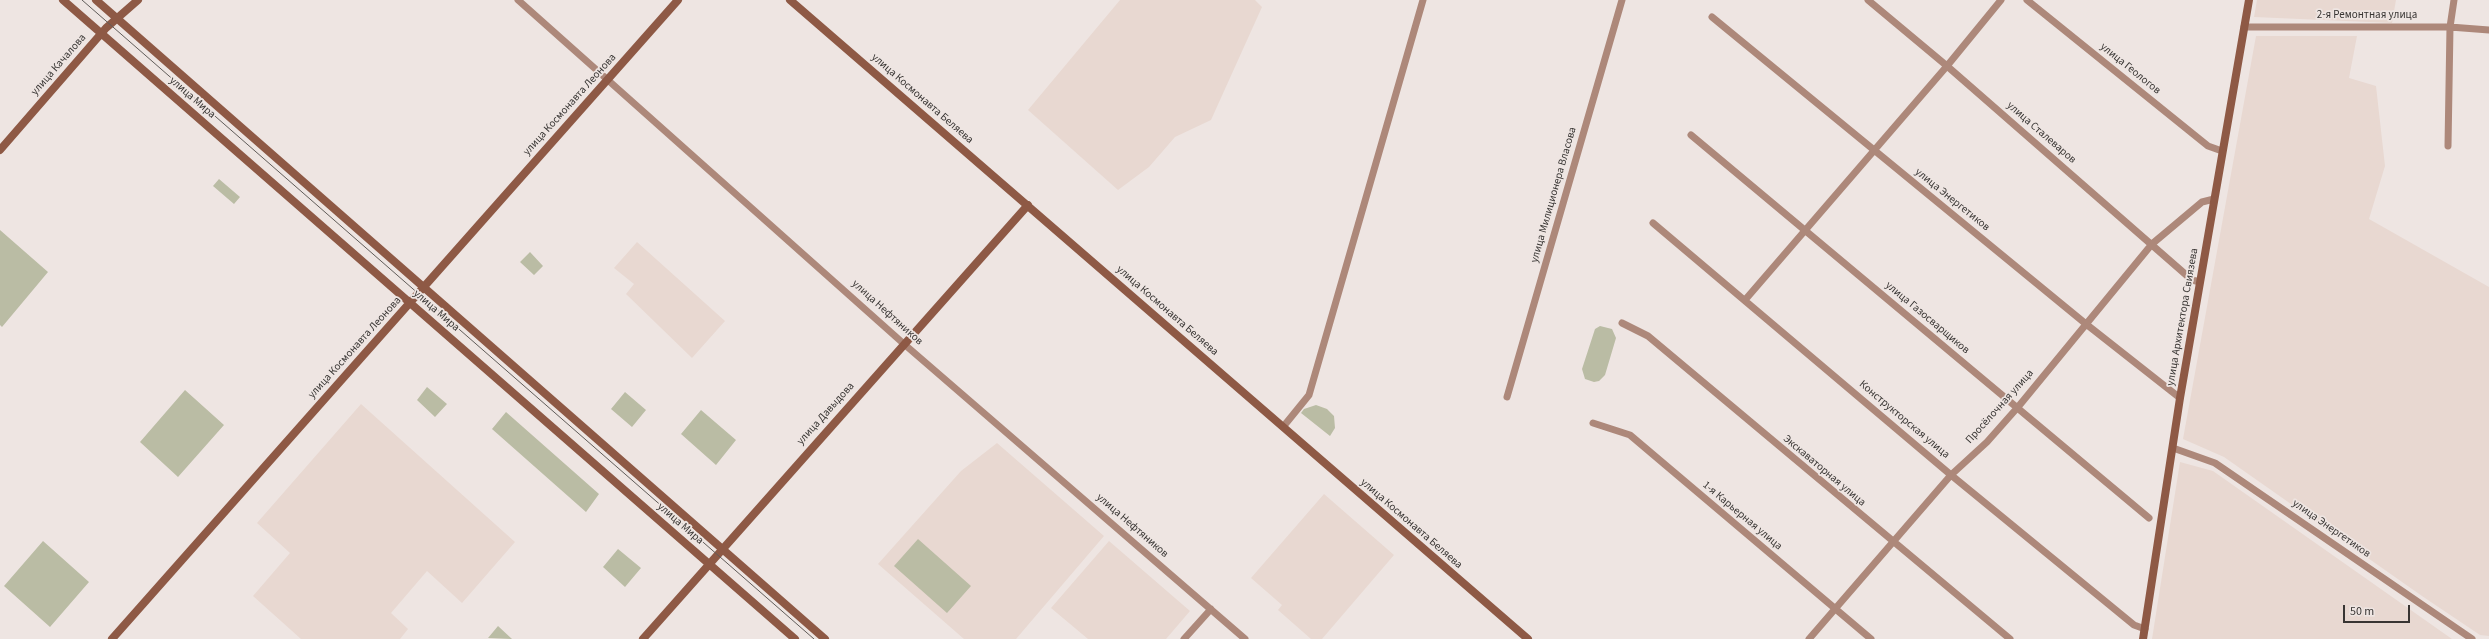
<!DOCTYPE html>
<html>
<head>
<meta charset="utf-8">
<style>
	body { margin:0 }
	#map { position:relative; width:2489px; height:639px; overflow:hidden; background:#eee5e2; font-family:"Source Sans 3",sans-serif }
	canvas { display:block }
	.scale { position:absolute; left:2343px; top:605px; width:67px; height:18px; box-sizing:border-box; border:2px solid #383533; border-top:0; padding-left:5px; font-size:12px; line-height:14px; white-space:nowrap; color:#383533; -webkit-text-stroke:3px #eee5e2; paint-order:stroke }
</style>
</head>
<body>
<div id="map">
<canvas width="2489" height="639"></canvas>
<div class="scale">50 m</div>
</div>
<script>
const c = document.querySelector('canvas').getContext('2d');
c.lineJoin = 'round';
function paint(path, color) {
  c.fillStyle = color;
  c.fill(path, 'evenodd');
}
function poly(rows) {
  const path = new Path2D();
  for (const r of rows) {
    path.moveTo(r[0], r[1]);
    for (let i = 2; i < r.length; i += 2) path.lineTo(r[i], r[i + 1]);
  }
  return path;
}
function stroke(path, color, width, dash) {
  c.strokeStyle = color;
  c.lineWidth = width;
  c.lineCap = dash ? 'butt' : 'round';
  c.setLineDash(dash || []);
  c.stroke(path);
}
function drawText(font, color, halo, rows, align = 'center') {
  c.font = font + ' "Source Sans 3",sans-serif';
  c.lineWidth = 3.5;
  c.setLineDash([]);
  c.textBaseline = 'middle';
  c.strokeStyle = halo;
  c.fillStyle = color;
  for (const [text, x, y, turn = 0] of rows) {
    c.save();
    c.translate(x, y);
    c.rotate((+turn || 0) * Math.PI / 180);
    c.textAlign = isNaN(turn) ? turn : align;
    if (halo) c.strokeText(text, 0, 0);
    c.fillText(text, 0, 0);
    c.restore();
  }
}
paint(poly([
	[1120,0,1255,0,1262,7,1211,120,1175,137,1149,167,1118,190,1028,110],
	[2257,0,2396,0,2392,23,2254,17],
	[2256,36,2357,36,2349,78,2376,86,2385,166,2369,219,2489,287,2489,636,2480,635,2422,596,2224,457,2183,439],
	[637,242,725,321,692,358,626,294,634,284,614,268],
	[361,404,515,542,462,603,427,571,391,613,408,629,400,639,301,639,253,596,290,553,257,523],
	[997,443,1104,536,1016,639,964,639,878,564,961,471],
	[2180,462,2213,471,2452,639,2152,639],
	[1324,494,1394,555,1322,639,1311,639,1278,610,1282,605,1251,578],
	[1109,541,1190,611,1166,639,1088,639,1051,608]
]), '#e8d8d1');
paint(poly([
	[219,179,240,197,234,204,213,186],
	[0,230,48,272,2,327,0,325],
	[530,252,543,266,534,275,520,262],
	[1600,326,1612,329,1616,338,1605,375,1599,381,1594,382,1585,379,1582,369,1595,329],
	[427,387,447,404,435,417,417,400],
	[185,390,224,425,178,477,140,442],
	[625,392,646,410,632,427,611,409],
	[1316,405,1327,409,1334,416,1335,428,1330,436,1301,413,1304,409],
	[701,410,736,440,716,465,681,434],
	[506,412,599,494,586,512,492,429],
	[918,539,971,586,947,613,894,566],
	[43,541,89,582,50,627,4,586],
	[618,549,641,568,625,587,603,567],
	[498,626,512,639,488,638]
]), '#babca4');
stroke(poly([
	[518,0,904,344,1245,639],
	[1868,0,1947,66,2192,280,2200,282],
	[2027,0,2208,146,2222,151],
	[1712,17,2086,324,2180,398],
	[2244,27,2450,27,2489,30],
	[1691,135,2149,518],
	[2448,146,2450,27,2454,0],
	[1653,223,1951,475,2134,625,2145,629],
	[1745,300,1947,66,2001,0],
	[1622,323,1648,336,2010,639],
	[1507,397,1622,0],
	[1593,423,1630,435,1871,639],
	[1283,427,1309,395,1423,0],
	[2173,448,2215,463,2472,639],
	[1184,639,1211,609],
	[1809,639,1951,475,1987,442,2018,407,2152,244,2202,202,2214,199]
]), '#ad887a', 7);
stroke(poly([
	[63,0,795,639],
	[96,0,825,639],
	[790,0,1528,639],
	[0,150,106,28,138,0],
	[112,639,678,0],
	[643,639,1028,205],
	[2143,639,2180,398,2249,0]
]), '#8e5945', 8);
stroke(poly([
	[82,0,814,639]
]), '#605c59', 1);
drawText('11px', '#383533', '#eee5e2', [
	["2-я Ремонтная улица",2367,16],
	["улица Качалова",59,65,-49],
	["улица Геологов",2130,69,39],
	["улица Мира",192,98,41],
	["улица Космонавта Беляева",922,99,41],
	["улица Космонавта Леонова",570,105,-48],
	["улица Сталеваров",2041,133,41],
	["улица Милиционера Власова",1554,195,-74],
	["улица Энергетиков",1952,200,39],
	["улица Мира",436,311,41],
	["улица Космонавта Беляева",1167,311,41],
	["улица Нефтяников",887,313,42],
	["улица Архитектора Свиязева",2183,317,-80],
	["улица Газосварщиков",1927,318,40],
	["улица Космонавта Леонова",355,348,-48],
	["Просёлочная улица",2000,407,-48],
	["улица Давыдова",826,414,-48],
	["Конструкторская улица",1904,420,40],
	["Экскаваторная улица",1824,471,40],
	["1-я Карьерная улица",1742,516,40],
	["улица Мира",680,524,41],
	["улица Космонавта Беляева",1411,524,41],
	["улица Нефтяников",1132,526,41],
	["улица Энергетиков",2331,529,35]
]);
</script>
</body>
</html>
